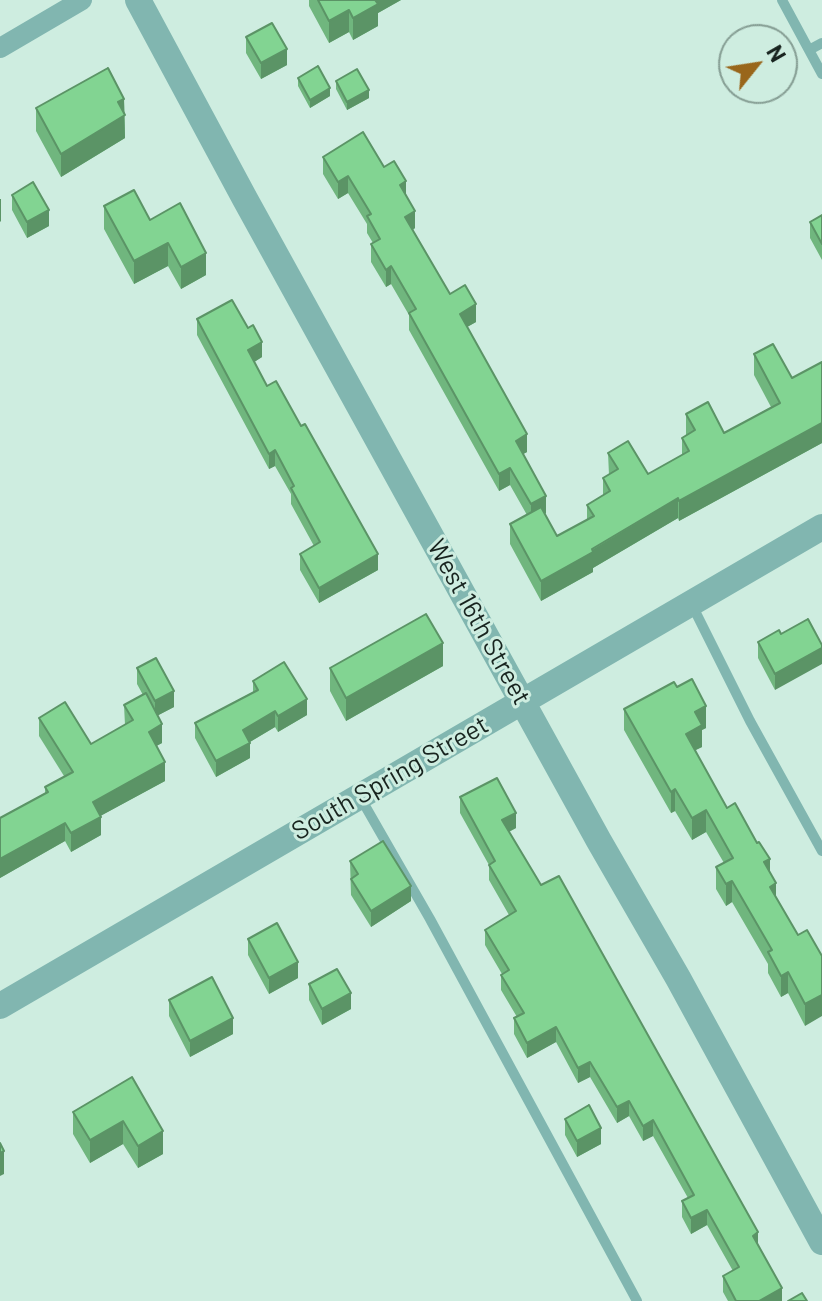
<!DOCTYPE html>
<html>
<head>
<meta charset="utf-8">
<style>
	body { margin:0 }
	#map { position:relative; width:822px; height:1301px; overflow:hidden; background:#ceede0; font-family:Barlow,sans-serif }
	canvas { display:block }
	.north { position:absolute; left:718px; top:24px; width:80px; height:80px; box-sizing:border-box; background:#ceede0; border:2px solid #859d93; border-radius:50%; rotate:60deg; font-size:22px; font-weight:700; line-height:32px; text-align:center; color:#18241f }
	.north::after { content:''; display:block; margin:auto; width:28px; height:36px; background:#99661b; clip-path:polygon(50% 0,100% 100%,50% 72%,0 100%) }
</style>
</head>
<body>
<div id="map">
<canvas width="822" height="1301"></canvas>
<div class="north">N</div>
</div>
<script>
const c = document.querySelector('canvas').getContext('2d');
c.lineJoin = 'round';
function poly(rows) {
  const path = new Path2D();
  for (const r of rows) {
    path.moveTo(r[0], r[1]);
    for (let i = 2; i < r.length; i += 2) path.lineTo(r[i], r[i + 1]);
  }
  return path;
}
function stroke(path, color, width, dash) {
  c.strokeStyle = color;
  c.lineWidth = width;
  c.lineCap = dash ? 'butt' : 'round';
  c.setLineDash(dash || []);
  c.stroke(path);
}
function paint(path, color) {
  c.fillStyle = color;
  c.fill(path, 'evenodd');
}
function drawText(font, color, halo, rows, align = 'center') {
  c.font = font + ' Barlow,sans-serif';
  c.lineWidth = 6;
  c.setLineDash([]);
  c.textBaseline = 'middle';
  c.strokeStyle = halo;
  c.fillStyle = color;
  for (const [text, x, y, turn = 0] of rows) {
    c.save();
    c.translate(x, y);
    c.rotate((+turn || 0) * Math.PI / 180);
    c.textAlign = isNaN(turn) ? turn : align;
    if (halo) c.strokeText(text, 0, 0);
    c.fillText(text, 0, 0);
    c.restore();
  }
}
stroke(poly([
	[782,0,822,74],
	[809,50,822,43],
	[692,605,750,721,822,851],
	[360,797,430,919,637,1301]
]), '#81b6b0', 10);
stroke(poly([
	[0,48,82,0]
]), '#81b6b0', 20);
stroke(poly([
	[138,0,245,199,599,841,678,978,822,1242],
	[0,1006,822,527]
]), '#81b6b0', 26);
paint(poly([
	[309,0,401,0,378,13,378,26,353,40,349,32,329,43,309,6],
	[246,37,287,65,261,79,246,53],
	[298,78,330,96,310,108,298,86],
	[336,81,369,98,347,110,336,89],
	[124,99,125,138,61,177,36,131,36,108],
	[323,157,384,167,406,194,415,228,413,230,450,294,476,322,467,327,527,452,523,454,546,513,545,514,557,536,587,520,587,505,603,495,603,478,609,475,608,453,648,474,682,455,682,438,686,435,686,414,724,433,771,407,754,375,754,354,792,378,822,362,822,443,679,521,678,518,593,568,593,572,541,601,510,544,510,524,527,515,510,485,499,491,409,330,409,315,391,284,386,287,371,262,371,244,373,243,367,233,367,224,348,193,338,199,323,174],
	[12,195,49,226,27,238,12,210],
	[104,206,150,220,206,275,181,289,168,266,134,284,104,229],
	[822,215,822,260,810,238,810,222],
	[197,319,248,328,262,357,254,362,267,386,378,570,319,603,300,570,300,554,314,546,291,504,291,494,275,466,269,469,197,335],
	[779,630,775,690,758,658,758,642],
	[443,666,346,721,330,691,330,668],
	[137,668,174,707,158,715,162,743,156,746,165,781,100,816,101,835,71,852,65,841,0,878,0,818,45,793,45,787,64,776,39,736,39,718,91,744,125,725,124,705,143,695,137,684],
	[253,681,307,715,278,732,275,727,250,742,250,758,216,777,195,738,195,723,253,692],
	[624,709,706,728,702,730,702,747,695,750,727,808,770,872,776,898,798,935,807,930,805,1026,788,993,781,997,768,973,768,964,732,902,726,906,716,889,716,867,724,863,706,832,692,840,675,811,671,813,624,730],
	[460,797,516,828,509,832,758,1245,782,1301,728,1301,723,1292,723,1276,733,1271,707,1225,691,1234,682,1217,682,1201,688,1198,653,1136,643,1141,629,1116,617,1123,590,1077,578,1083,556,1042,527,1058,514,1034,514,1018,517,1017,501,990,501,975,502,974,485,945,485,930,509,915,489,880,489,865,460,813],
	[350,861,411,901,371,927,351,895],
	[248,939,298,978,269,994,248,955],
	[309,984,351,1009,322,1025,309,1000],
	[169,1000,233,1034,190,1057,169,1016],
	[132,1077,163,1154,138,1168,123,1144,90,1163,73,1134,73,1112],
	[565,1119,601,1144,577,1157,565,1135]
]), '#70b67e');
paint(poly([
	[372,0,401,0,378,13,378,26,353,40,353,18],
	[349,10,349,32,329,43,329,21],
	[287,49,287,65,261,79,261,63],
	[330,88,330,96,310,108,310,100],
	[369,90,369,98,347,110,347,102],
	[124,99,125,138,61,177,61,154,118,102],
	[348,176,348,193,338,199,338,182],
	[406,181,406,198,400,185],
	[0,199,1,199,1,221,0,222],
	[49,210,49,226,27,238,27,222],
	[415,211,415,228,405,234,405,217],
	[168,243,168,266,134,284,134,261],
	[206,253,206,275,181,289,181,267],
	[391,266,391,284,386,287,386,270],
	[476,304,476,322,460,331,460,314],
	[262,342,262,357,248,366,248,350],
	[822,423,822,443,679,521,679,501],
	[527,434,527,452,516,458,516,441],
	[275,450,275,466,269,469,269,454],
	[510,468,510,485,499,491,499,474],
	[546,496,546,513,531,522,531,504],
	[678,498,678,518,593,568,593,572,541,601,541,581],
	[378,554,378,570,319,603,319,588],
	[443,643,443,666,346,721,346,698],
	[822,648,822,664,775,690,775,674],
	[174,691,174,707,155,717,155,701],
	[307,699,307,715,278,732,278,716],
	[706,706,706,728,702,730,702,747,686,755,686,734,695,712],
	[275,711,275,727,243,746,243,730],
	[162,724,162,743,149,750,149,732],
	[250,743,250,758,216,777,216,761],
	[165,762,165,781,93,820,93,802],
	[675,789,675,811,671,813,671,792],
	[706,810,706,832,692,840,692,818],
	[516,813,516,828,502,835,502,820],
	[101,817,101,835,71,852,71,833],
	[65,823,65,841,0,878,0,859],
	[770,859,770,880,764,862],
	[732,881,732,902,726,906,726,884],
	[776,883,776,904,770,887],
	[411,886,411,901,371,927,371,911],
	[298,962,298,978,269,994,269,978],
	[788,972,788,993,781,997,781,976],
	[351,993,351,1009,322,1025,322,1009],
	[822,995,822,1016,805,1026,805,1004],
	[233,1018,233,1034,190,1057,190,1041],
	[556,1027,556,1042,527,1058,527,1043],
	[590,1062,590,1077,578,1083,578,1068],
	[629,1101,629,1116,617,1123,617,1107],
	[653,1120,653,1136,643,1141,643,1126],
	[123,1121,123,1144,90,1163,90,1140],
	[601,1128,601,1144,577,1157,577,1141],
	[163,1131,163,1154,138,1168,138,1146],
	[4,1151,4,1174,0,1176,0,1153],
	[707,1210,707,1225,691,1234,691,1218],
	[758,1232,758,1248,753,1236],
	[782,1288,782,1301,759,1301]
]), '#5b9466');
const building = poly([
	[318,0,375,0,378,4,353,18,349,10,329,21,318,0],
	[272,23,287,49,261,63,246,37,272,23],
	[318,66,330,88,310,100,298,78,318,66],
	[108,68,124,99,118,102,125,115,61,154,36,108,108,68],
	[357,69,369,90,347,102,336,81,357,69],
	[363,132,384,167,394,161,406,181,400,185,415,211,405,217,450,294,465,285,476,304,460,314,527,434,516,441,546,496,531,504,510,468,499,474,409,313,416,309,391,266,386,270,371,244,380,239,367,216,371,214,348,176,338,182,323,157,363,132],
	[33,182,49,210,27,222,12,195,33,182],
	[134,190,150,220,180,203,206,253,181,267,168,243,134,261,104,206,134,190],
	[822,215,822,244,810,222,822,215],
	[232,300,248,328,253,325,262,342,248,350,267,386,276,381,301,426,305,424,378,554,319,588,300,554,320,542,291,488,294,486,275,450,269,454,197,319,232,300],
	[773,344,792,378,822,362,822,423,679,501,678,498,592,549,593,552,541,581,510,524,541,507,557,536,594,516,587,505,610,491,603,478,618,469,608,453,628,441,648,474,689,451,682,438,695,430,686,414,708,402,724,433,780,403,754,354,773,344],
	[426,614,443,643,346,698,330,668,426,614],
	[808,619,822,645,822,648,775,674,758,642,779,630,781,634,808,619],
	[156,658,174,691,155,701,137,668,156,658],
	[284,662,307,699,278,716,275,711,243,730,250,743,216,761,195,723,258,690,253,681,284,662],
	[692,679,706,706,695,712,702,725,686,734,727,808,735,803,757,843,759,842,770,859,764,862,776,883,770,887,798,935,807,930,822,956,822,995,805,1004,788,972,781,976,768,952,772,950,732,881,726,884,716,867,733,858,706,810,692,818,675,789,671,792,624,709,674,682,677,687,692,679],
	[146,693,162,724,149,732,165,762,93,802,101,817,71,833,65,823,0,859,0,818,48,792,45,787,73,772,39,718,65,702,91,744,133,720,124,705,146,693],
	[497,778,516,813,502,820,541,885,559,876,758,1232,753,1236,782,1288,759,1301,736,1301,723,1276,739,1267,707,1210,691,1218,682,1201,694,1195,653,1120,643,1126,629,1101,617,1107,590,1062,578,1068,556,1027,527,1043,514,1018,524,1013,501,975,509,970,485,930,516,911,489,865,495,861,460,797,497,778],
	[383,841,411,886,371,911,351,879,358,874,350,861,383,841],
	[277,923,298,962,269,978,248,939,277,923],
	[337,969,351,993,322,1009,309,984,337,969],
	[212,977,233,1018,190,1041,169,1000,212,977],
	[132,1077,163,1131,138,1146,123,1121,90,1140,73,1112,132,1077],
	[589,1105,601,1128,577,1141,565,1119,589,1105],
	[0,1143,4,1151,0,1153,0,1143],
	[802,1293,807,1301,788,1301,802,1293]
]);
paint(building, '#82d492');
stroke(building, '#5b9466', 2);
drawText('26px', '#18241f', '#ceede0', [
	["West 16th Street",479,622,61],
	["South Spring Street",390,778,-30]
]);
</script>
</body>
</html>
